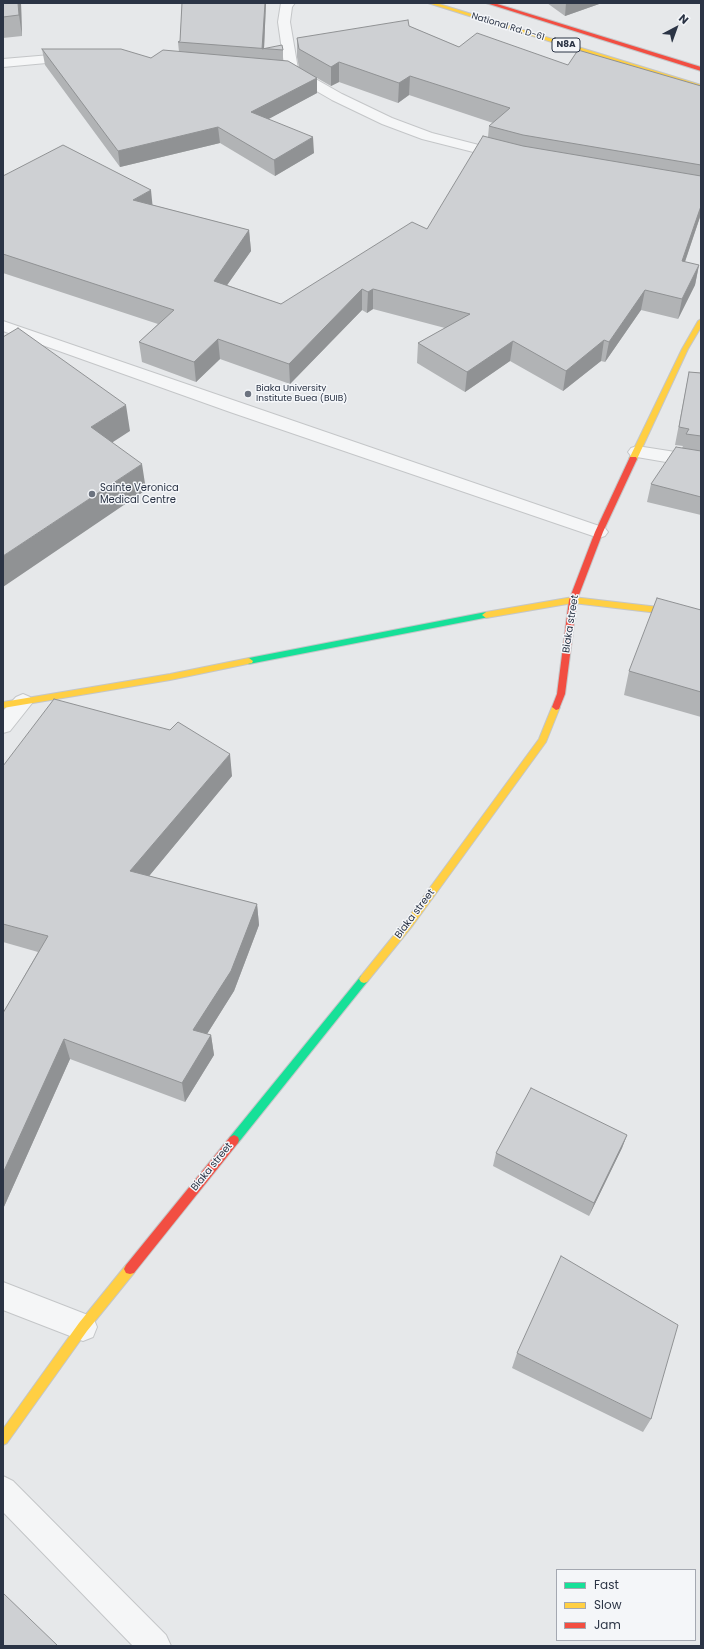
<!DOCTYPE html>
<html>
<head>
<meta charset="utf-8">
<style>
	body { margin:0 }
	#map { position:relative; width:704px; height:1649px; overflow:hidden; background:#e6e8ea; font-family:Poppins,sans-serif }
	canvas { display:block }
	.frame { position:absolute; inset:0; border:4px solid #2b3445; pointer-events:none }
	.legend { position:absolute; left:556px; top:1569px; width:140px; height:72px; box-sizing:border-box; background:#f4f6f9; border:1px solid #a4a8b1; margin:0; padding:5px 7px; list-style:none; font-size:12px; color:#2b3445 }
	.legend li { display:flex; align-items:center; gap:8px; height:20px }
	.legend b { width:20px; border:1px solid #a4a8b1 }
	.north { position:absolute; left:656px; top:8px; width:40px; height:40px; -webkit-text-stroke:3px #f4f6f9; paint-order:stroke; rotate:41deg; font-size:11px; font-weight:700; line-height:16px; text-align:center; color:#2b3445 }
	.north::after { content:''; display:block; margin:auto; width:14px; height:18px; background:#2b3445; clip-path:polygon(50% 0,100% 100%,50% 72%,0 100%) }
</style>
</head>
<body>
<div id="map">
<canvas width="704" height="1649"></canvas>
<div class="frame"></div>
<ul class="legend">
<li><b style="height:5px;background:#16e098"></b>Fast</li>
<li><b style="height:5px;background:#ffcf43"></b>Slow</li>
<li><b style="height:5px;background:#f24e42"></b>Jam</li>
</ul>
<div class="north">N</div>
</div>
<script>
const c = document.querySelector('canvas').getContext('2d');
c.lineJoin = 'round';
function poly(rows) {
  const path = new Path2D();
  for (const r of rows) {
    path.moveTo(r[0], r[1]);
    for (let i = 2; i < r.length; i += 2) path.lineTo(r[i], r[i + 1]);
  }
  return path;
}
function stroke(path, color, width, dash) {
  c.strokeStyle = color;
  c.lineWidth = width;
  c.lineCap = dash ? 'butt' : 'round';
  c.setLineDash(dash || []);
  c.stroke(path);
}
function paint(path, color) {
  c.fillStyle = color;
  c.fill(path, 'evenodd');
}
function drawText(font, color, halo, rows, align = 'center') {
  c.font = font + ' Poppins,sans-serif';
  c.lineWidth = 3;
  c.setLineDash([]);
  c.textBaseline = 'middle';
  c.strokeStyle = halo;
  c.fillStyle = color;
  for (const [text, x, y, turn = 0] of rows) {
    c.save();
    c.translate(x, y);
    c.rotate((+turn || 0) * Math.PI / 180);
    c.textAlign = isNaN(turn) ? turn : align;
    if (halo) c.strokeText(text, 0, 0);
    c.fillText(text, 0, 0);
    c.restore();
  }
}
const lane = poly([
	[3,321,605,528,608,532,605,536,599,538,593,536,230,412,3,331,3,321]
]);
const street = poly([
	[281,3,295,3,292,7,290,22,298,69,342,94,392,118,432,133,510,153,512,156,510,159,505,160,422,139,382,124,332,100,287,74,285,71,278,22,281,3],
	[74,53,79,54,81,57,79,60,3,67,3,59,74,53],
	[637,446,701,456,701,468,631,456,628,452,631,448,637,446],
	[23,694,30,697,33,702,10,731,3,733,3,711,16,697,23,694],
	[3,1282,93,1317,97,1327,93,1337,83,1341,3,1310,3,1282],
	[3,1476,13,1481,166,1635,171,1646,133,1646,3,1512,3,1476]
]);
const fast = poly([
	[486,612,489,613,490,615,489,617,249,664,245,661,249,658,486,612],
	[364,975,367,976,369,979,367,982,238,1143,234,1145,230,1143,229,1140,230,1137,361,976,364,975]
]);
const slow = poly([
	[428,3,436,3,701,85,701,89,428,3],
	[701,319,701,327,688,349,637,459,636,461,630,461,629,459,682,349,698,321,701,319],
	[573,597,701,612,701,618,573,603,486,618,482,615,486,612,573,597],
	[249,658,253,661,252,663,170,680,3,708,3,702,170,674,249,658],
	[556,704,560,707,546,742,413,925,367,982,364,983,361,982,359,979,361,976,407,919,539,739,552,707,556,704],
	[130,1264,134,1265,136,1269,134,1273,87,1331,7,1443,3,1445,3,1429,79,1323,126,1265,130,1264]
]);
const jam = poly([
	[486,3,494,3,701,67,701,71,486,3],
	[630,457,636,457,637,459,603,532,577,600,565,694,559,709,556,710,552,707,557,694,569,600,595,532,630,457],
	[234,1135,238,1137,239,1140,238,1143,134,1273,130,1274,126,1273,124,1269,126,1265,230,1137,234,1135]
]);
stroke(lane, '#c4c6c8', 2);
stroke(street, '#c4c6c8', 2);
stroke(fast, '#c4c6c8', 2);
stroke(slow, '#c4c6c8', 2);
stroke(jam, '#c4c6c8', 2);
paint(lane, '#f5f6f7');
paint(street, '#f5f6f7');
paint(fast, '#16e098');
paint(slow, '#ffcf43');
paint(jam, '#f24e42');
paint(poly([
	[3,3,21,3,22,36,3,38],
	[182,3,266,3,264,48,283,50,283,60,299,67,297,57,297,38,409,26,459,47,568,65,701,86,701,214,685,262,699,265,695,285,678,319,641,310,605,362,601,361,563,391,510,361,465,392,417,363,418,343,445,328,373,309,367,313,362,310,290,384,220,359,196,382,142,362,139,342,158,324,3,273,3,176,153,205,249,230,251,251,227,285,281,304,427,229,488,137,489,126,493,123,409,95,398,103,339,82,331,86,317,78,317,93,268,119,314,153,275,176,220,143,120,167,45,65,42,49,151,58,179,52,178,42,180,41],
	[547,3,602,3,565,16],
	[689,372,701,373,701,515,647,502,651,484,682,448,683,446,675,445],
	[701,610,701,717,624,695,629,671],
	[3,766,232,776,149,876,257,904,259,925,234,991,207,1034,211,1035,214,1055,185,1102,70,1059,3,1209,3,1013,38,952,3,942],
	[627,1135,622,1148,589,1216,493,1166,496,1153],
	[517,1353,651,1419,643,1432,512,1368]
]), '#b1b3b5');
paint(poly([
	[18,3,21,3,22,36,19,15],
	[265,3,266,3,264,49,262,49],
	[566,3,602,3,565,16],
	[339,62,339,82,331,86,331,67],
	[410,76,409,95,398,103,399,83],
	[317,78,317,93,252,128,251,112],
	[218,127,220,143,120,167,118,151],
	[313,137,314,153,275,176,274,160],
	[151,190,153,210,133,200],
	[701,206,701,214,678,282,682,261],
	[249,230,251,251,216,301,214,281],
	[699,265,695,285,678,319,682,299],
	[362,289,362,310,290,384,289,364],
	[373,289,373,309,367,313,368,292],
	[645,290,641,310,605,362,609,342],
	[218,339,220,359,196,382,194,362],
	[604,340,601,361,563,391,566,371],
	[513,341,510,361,465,392,467,372],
	[126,405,130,431,96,453,91,427],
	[142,464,146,490,3,587,3,556],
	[230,754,232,776,135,893,130,871],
	[257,904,259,925,234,991,197,1050,193,1030],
	[211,1035,214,1055,185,1102,182,1083],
	[64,1039,70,1059,3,1209,3,1173],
	[627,1135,622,1148,589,1216,594,1203]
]), '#909294');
const building = poly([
	[3,3,18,3,19,15,3,17,3,3],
	[182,3,265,3,262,49,282,45,283,50,178,42,180,41,182,3],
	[408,20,409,26,459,47,477,33,568,65,578,50,701,86,701,165,523,135,489,126,510,108,410,76,399,83,339,62,331,67,299,49,297,38,408,20],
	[42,49,121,49,151,58,163,50,288,61,317,78,251,112,313,137,274,160,218,127,118,151,42,49],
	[483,136,523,146,701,176,701,206,682,261,699,265,682,299,645,290,609,342,604,340,566,371,513,341,467,372,418,343,470,314,373,289,368,292,362,289,289,364,218,339,194,362,139,342,174,310,3,254,3,176,63,145,151,190,133,200,249,230,214,281,281,304,412,222,427,229,483,136],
	[18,328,126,405,91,427,142,464,3,556,3,337,18,328],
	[689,372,701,373,701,436,686,434,689,429,679,427,689,372],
	[676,447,701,451,701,497,651,484,676,447],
	[657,598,701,610,701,692,629,671,657,598],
	[54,699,170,730,178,722,230,754,130,871,257,904,231,971,193,1030,211,1035,182,1083,64,1039,3,1173,3,1013,48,936,3,924,3,766,54,699],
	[531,1088,627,1135,594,1203,496,1153,531,1088],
	[561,1256,678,1325,651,1419,517,1353,561,1256],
	[3,1593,58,1646,3,1646,3,1593]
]);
paint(building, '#ced0d3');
stroke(building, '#909294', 1);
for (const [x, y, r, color] of [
	[248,394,4,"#6c737f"],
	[92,494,4,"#6c737f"]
]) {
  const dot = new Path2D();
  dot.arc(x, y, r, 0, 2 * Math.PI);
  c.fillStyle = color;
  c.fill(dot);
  stroke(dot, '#f4f6f9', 1.5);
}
drawText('9px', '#2b3445', '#f4f6f9', [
	["National Rd. D-61",508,27,17]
]);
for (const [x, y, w] of [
	[566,45,28]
]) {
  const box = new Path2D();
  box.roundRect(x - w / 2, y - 7, w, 14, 3);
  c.fillStyle = '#f4f6f9';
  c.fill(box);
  stroke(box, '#2b3445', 1);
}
drawText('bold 9px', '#2b3445', null, [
	["N8A",566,45]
]);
drawText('9px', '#2b3445', '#f4f6f9', [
	["Biaka University",256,389],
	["Institute Buea (BUIB)",256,399]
], 'left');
drawText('10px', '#2b3445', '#f4f6f9', [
	["Sainte Veronica",100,488],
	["Medical Centre",100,500]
], 'left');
drawText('10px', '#2b3445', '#f4f6f9', [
	["Biaka street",571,624,-81],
	["Biaka street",415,914,-53],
	["Biaka street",212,1167,-51]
]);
</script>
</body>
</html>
